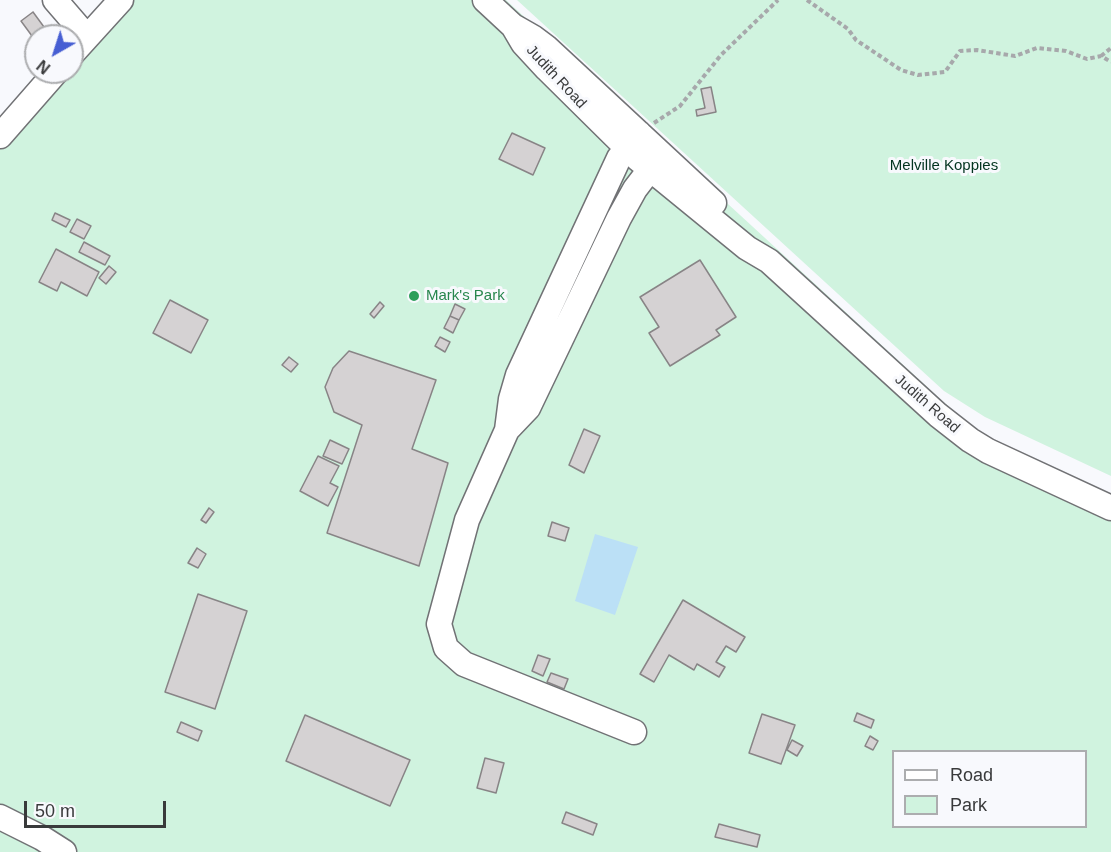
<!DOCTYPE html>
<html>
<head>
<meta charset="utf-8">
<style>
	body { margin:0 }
	#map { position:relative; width:1111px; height:852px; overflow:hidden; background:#f8f9fd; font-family:Helvetica,sans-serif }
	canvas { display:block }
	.legend { position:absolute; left:892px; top:750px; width:195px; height:78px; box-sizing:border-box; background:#f8f9fd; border:2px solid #acadaf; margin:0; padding:8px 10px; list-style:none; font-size:18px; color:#393a3b }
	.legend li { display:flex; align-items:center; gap:12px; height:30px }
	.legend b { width:30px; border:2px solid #acadaf }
	.north { position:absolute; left:24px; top:24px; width:60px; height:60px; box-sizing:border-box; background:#f8f9fd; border:2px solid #acadaf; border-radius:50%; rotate:219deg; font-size:16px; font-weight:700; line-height:24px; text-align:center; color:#393a3b }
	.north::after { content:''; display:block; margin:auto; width:21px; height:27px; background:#475fd3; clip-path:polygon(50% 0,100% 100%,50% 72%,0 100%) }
	.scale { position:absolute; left:24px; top:801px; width:142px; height:27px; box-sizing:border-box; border:3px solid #393a3b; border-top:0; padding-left:8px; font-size:18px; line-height:21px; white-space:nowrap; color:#393a3b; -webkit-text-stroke:4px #f8f9fd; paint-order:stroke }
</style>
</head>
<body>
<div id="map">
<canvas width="1111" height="852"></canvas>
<ul class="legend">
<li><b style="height:8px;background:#fff"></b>Road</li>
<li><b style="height:16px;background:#d0f3df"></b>Park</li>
</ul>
<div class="north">N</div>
<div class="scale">50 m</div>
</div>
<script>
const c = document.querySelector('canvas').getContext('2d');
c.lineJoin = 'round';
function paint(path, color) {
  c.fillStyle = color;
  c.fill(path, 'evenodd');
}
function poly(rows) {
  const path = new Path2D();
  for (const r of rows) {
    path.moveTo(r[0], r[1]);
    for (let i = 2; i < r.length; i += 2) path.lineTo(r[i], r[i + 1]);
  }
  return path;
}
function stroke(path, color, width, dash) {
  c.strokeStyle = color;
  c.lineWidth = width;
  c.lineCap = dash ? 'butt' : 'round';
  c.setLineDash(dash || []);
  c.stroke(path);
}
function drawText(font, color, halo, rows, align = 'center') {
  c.font = font + ' Helvetica,sans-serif';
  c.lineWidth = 6;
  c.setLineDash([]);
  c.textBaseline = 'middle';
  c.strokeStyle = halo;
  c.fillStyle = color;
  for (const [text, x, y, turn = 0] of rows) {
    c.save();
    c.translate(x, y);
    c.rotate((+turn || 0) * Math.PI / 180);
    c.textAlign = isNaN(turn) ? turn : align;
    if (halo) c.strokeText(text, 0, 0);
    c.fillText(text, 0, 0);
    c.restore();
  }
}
paint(poly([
	[130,0,506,0,999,453,1111,507,1111,852,0,852,0,139,63,72,72,72,72,62],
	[894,752,1086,752,1086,826,894,826],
	[517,0,1111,0,1111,476,985,417,944,391]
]), '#d0f3df');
paint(poly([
	[595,534,638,547,615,615,575,601]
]), '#bbe0f6');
const building = poly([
	[33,12,44,27,32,36,21,21,33,12],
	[711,87,716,112,697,116,696,110,705,108,701,89,711,87],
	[512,133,545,148,533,175,499,159,512,133],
	[55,213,70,220,66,227,52,220,55,213],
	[77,219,91,226,84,239,70,232,77,219],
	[84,242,110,256,105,265,79,252,84,242],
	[56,249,99,272,87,296,61,282,57,291,39,282,56,249],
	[700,260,736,317,716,330,720,335,670,366,649,333,659,327,640,297,700,260],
	[109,266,116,272,106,284,99,278,109,266],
	[170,300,208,320,191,353,153,333,170,300],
	[380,302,384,306,374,318,370,314,380,302],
	[455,304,465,309,459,320,450,316,455,304],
	[450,316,459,320,453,333,444,328,450,316],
	[440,337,450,342,445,352,435,346,440,337],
	[349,351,436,380,412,449,448,463,419,566,327,533,362,425,334,412,325,387,333,368,349,351],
	[289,357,298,364,291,372,282,365,289,357],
	[584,429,600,436,584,473,569,465,584,429],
	[330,440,349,449,342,464,323,456,330,440],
	[318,456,339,466,330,483,338,487,328,506,300,491,318,456],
	[209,508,214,512,206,523,201,520,209,508],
	[552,522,569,528,565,541,548,536,552,522],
	[197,548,206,554,198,568,188,563,197,548],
	[198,594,247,611,215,709,165,692,198,594],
	[683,600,745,637,736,652,726,646,716,662,725,667,719,677,697,664,694,670,669,655,654,682,640,674,683,600],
	[538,655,550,659,543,676,532,671,538,655],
	[551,673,568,679,564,689,547,682,551,673],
	[857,713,874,720,871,728,854,721,857,713],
	[762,714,795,725,781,764,749,753,762,714],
	[305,715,410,760,390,806,286,761,305,715],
	[181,722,202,731,198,741,177,732,181,722],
	[870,736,878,741,873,750,865,746,870,736],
	[792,740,803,746,797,756,787,750,792,740],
	[485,758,504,763,496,793,477,788,485,758],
	[566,812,597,824,593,835,562,823,566,812],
	[719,824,760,835,757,847,715,837,719,824]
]);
paint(building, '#d5d2d3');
stroke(building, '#888486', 1.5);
const minor = poly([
	[55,0,87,37],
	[485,0,513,26,534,38,546,47,714,203],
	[513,26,523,43,547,69,638,159,747,248,769,261,938,415,970,440,988,451,1111,508],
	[72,54,121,0],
	[0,136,56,72],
	[507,430,528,408,619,218,635,189,658,159],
	[634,732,464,664,446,648,439,624,467,520,507,430,511,399,518,375,619,158,639,133],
	[0,817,42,838,64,852]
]);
stroke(minor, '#717275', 27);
stroke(poly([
	[807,0,848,29,856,40,901,70,918,75,945,72,960,51,977,50,1015,56,1037,48,1066,51,1087,59,1101,56,1111,62],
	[1101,56,1111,48],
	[654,123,680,106,721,55,778,0]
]), '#a7a8ab', 4, [4.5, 3]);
stroke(minor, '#fff', 24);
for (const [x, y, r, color] of [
	[414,296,6,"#2e9e5b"]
]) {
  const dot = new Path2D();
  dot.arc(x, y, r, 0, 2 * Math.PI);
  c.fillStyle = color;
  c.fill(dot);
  stroke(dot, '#f8f9fd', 2);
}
drawText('15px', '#393a3b', '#f8f9fd', [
	["Judith Road",556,77,47],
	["Judith Road",927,404,41]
]);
drawText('15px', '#02331f', '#f8f9fd', [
	["Melville Koppies",944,166]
]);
drawText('15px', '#27864d', '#f8f9fd', [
	["Mark's Park",426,296]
], 'left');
</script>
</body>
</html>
